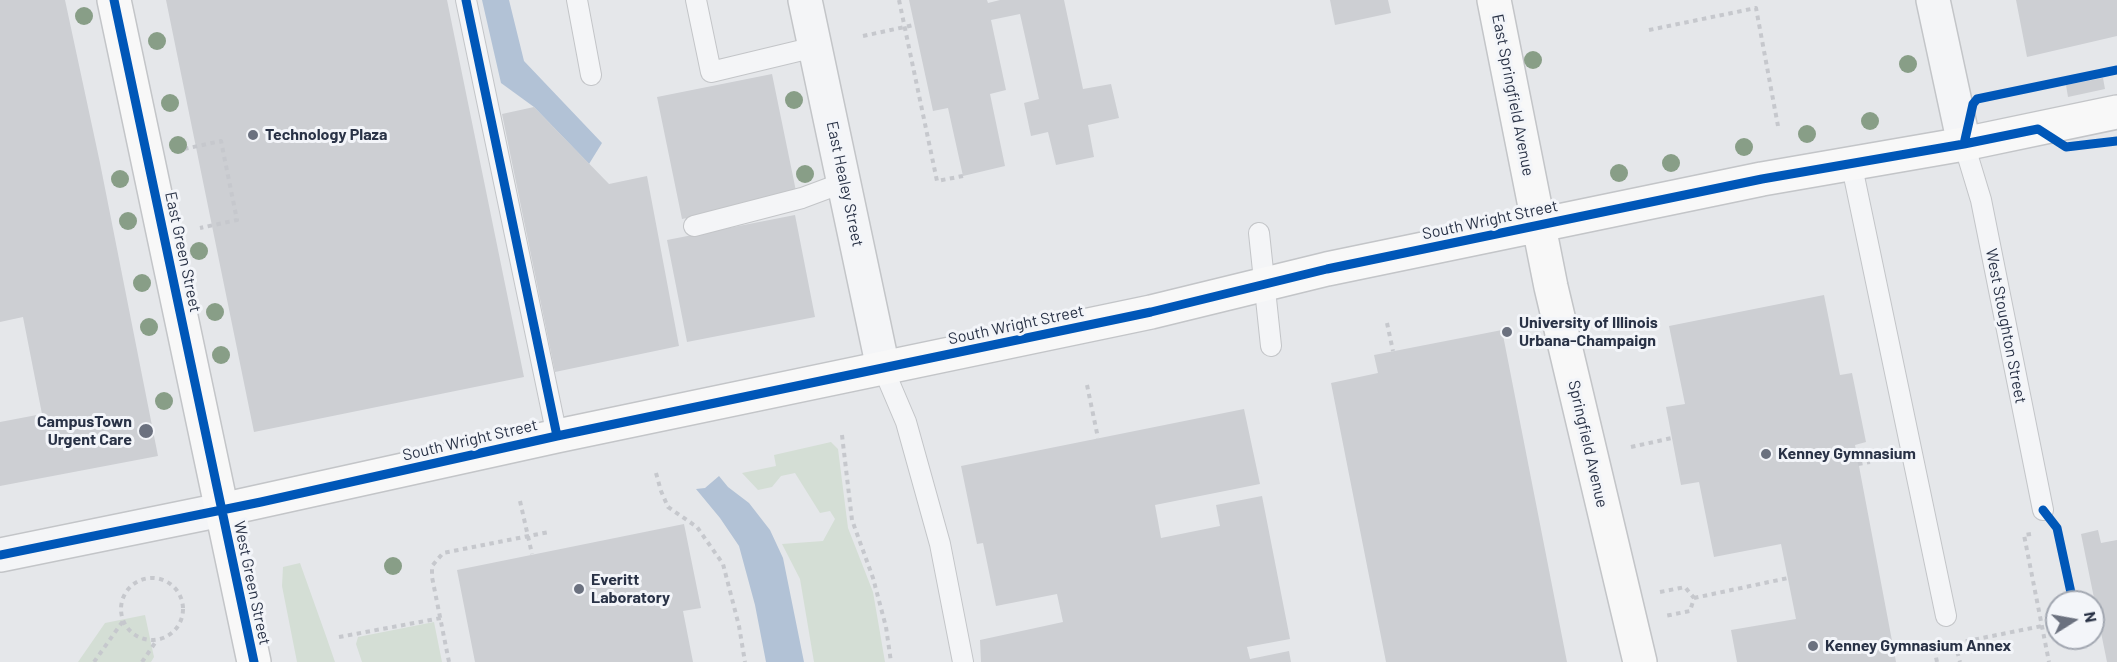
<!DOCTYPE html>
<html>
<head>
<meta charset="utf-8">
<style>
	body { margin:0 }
	#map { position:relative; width:2117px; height:662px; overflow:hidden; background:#e5e7ea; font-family:Barlow,sans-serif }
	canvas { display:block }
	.north { position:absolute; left:2045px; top:590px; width:60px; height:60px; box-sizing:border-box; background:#f3f5f9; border:2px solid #a2a7b1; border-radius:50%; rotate:79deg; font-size:16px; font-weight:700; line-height:24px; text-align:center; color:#293246 }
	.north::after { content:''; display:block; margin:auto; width:21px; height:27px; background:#6b717f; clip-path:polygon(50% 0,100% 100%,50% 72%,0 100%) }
</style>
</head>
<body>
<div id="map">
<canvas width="2117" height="662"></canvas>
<div class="north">N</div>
</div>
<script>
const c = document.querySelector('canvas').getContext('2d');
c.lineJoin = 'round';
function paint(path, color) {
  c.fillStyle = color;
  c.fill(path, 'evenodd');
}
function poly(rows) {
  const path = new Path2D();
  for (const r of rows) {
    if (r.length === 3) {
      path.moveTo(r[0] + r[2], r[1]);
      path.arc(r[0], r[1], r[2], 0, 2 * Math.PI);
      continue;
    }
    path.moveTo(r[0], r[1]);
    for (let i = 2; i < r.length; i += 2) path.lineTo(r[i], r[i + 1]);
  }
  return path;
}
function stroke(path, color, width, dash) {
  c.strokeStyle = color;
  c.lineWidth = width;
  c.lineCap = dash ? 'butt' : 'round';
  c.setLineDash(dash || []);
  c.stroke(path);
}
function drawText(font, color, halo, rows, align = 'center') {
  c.font = font + ' Barlow,sans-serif';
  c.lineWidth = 6;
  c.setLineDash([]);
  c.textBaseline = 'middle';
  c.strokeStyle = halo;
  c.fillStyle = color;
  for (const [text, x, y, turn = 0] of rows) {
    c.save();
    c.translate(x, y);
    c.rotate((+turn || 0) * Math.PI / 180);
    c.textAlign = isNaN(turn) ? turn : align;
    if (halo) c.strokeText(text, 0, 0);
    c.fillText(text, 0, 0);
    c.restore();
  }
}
paint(poly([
	[831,442,838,449,848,528,873,592,885,662,814,662,800,579,782,544,823,541,835,519,830,511,820,513,795,473,781,476,772,487,758,490,742,473,776,466,774,455],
	[300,563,326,636,335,662,297,662,282,586,283,567],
	[145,615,154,657,151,662,78,662,105,623],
	[434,622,442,662,362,662,356,644,358,637]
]), '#d4ded5');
paint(poly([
	[482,0,509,0,524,61,602,143,589,164,534,107,501,83],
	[719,476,728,487,749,503,770,530,783,558,804,662,766,662,755,605,739,546,720,518,696,489,705,488]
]), '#b2c2d6');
paint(poly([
	[0,0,65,0,100,163,158,456,0,486,0,422,42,414,23,317,0,322],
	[166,0,447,0,524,377,254,432],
	[909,0,987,0,988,3,1000,0,1064,0,1083,89,1111,84,1119,118,1088,125,1094,157,1056,165,1048,132,1031,136,1024,103,1039,99,1020,14,991,20,1006,90,990,94,1005,166,963,176,948,108,933,111],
	[1330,0,1388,0,1391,13,1335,25],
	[2016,0,2117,0,2117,36,2027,57],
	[772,74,797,196,682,219,657,97],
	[2103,78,2105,89,2068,97,2066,85],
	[534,107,609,184,647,176,679,346,555,372,502,114],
	[795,215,815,317,687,342,667,240],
	[1824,295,1840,375,1852,373,1866,442,1855,445,1896,662,1737,662,1731,630,1796,619,1781,544,1714,557,1699,482,1681,485,1666,407,1685,404,1669,326],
	[1502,330,1567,662,1386,662,1331,383,1378,373,1374,355],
	[1244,409,1260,484,1155,505,1161,538,1220,526,1216,505,1262,496,1290,639,1247,647,1250,659,1289,651,1291,662,981,662,980,640,1063,622,1057,594,996,606,983,543,977,544,961,466],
	[684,524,701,608,683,611,693,662,475,662,457,570],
	[2098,530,2101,543,2117,540,2117,662,2107,662,2081,534]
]), '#cdcfd3');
const lane = poly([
	[466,0,557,436],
	[577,0,591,75],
	[696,0,711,72,815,47],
	[1964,144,1981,200,2043,510],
	[1851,162,1946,616],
	[694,226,802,198,845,182],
	[1259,233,1271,346],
	[883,368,906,422,940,544,963,662]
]);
const street = poly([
	[805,0,883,368],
	[1933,0,1964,144],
	[0,555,221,510]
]);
const secondary = poly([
	[114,0,254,662],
	[1494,0,1551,287,1640,662],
	[221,510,557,436,1151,312,1327,269,1762,179,1964,144,2117,112]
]);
stroke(lane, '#c3c5c8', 22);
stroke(street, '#c3c5c8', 36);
stroke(secondary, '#c3c5c8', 36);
stroke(poly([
	[899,0,937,181,963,176],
	[1649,30,1756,8,1778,126],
	[863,36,914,25],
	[184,149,221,141,237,220,200,228],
	[1387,323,1393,351],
	[1087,385,1098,438],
	[842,435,852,520,873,578,886,627,891,662],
	[1631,447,1672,438],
	[1858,464,1870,462],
	[656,473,661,491,668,507,697,527,723,564,739,626,745,662],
	[520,501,532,554],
	[2031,534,2024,535,2049,662],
	[152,609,31],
	[1660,592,1685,587,1694,598,1690,611,1665,616],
	[1694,598,1788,578],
	[339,637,441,618],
	[1955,643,1960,662],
	[1957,643,2042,626],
	[94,662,123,621],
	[142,662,157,640],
	[449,662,432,577,432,566,443,553,549,532],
	[1937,662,1934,648,1948,645]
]), '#c6c8cd', 4, [4.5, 4.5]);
stroke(lane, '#f4f5f7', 20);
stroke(street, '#f4f5f7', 33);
stroke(secondary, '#f8f8f8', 33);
stroke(poly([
	[114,0,254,662],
	[466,0,557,436],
	[1964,144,1973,104,1977,99,2117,70],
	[2043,510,2057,528,2073,602],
	[0,555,261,502,557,436,1151,312,1327,269,1762,179,1964,144,2038,129,2066,147,2117,141]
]), '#0057b8', 9);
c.fillStyle = '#889e87';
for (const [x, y] of [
	[84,16],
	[157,41],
	[1533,60],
	[1908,64],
	[794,100],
	[170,103],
	[1870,121],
	[1807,134],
	[178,145],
	[1744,147],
	[1671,163],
	[1619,173],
	[805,174],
	[120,179],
	[128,221],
	[199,251],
	[142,283],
	[215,312],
	[149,327],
	[221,355],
	[164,401],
	[393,566]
]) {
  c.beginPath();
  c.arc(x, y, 9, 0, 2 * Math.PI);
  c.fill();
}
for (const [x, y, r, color] of [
	[253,135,6,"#6b717f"],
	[1507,332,6,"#6b717f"],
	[146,431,8,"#6b717f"],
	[1766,454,6,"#6b717f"],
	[579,589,6,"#6b717f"],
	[1813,646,6,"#6b717f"]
]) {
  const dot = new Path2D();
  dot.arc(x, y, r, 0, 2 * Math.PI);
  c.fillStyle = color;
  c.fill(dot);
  stroke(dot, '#f3f5f9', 2);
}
drawText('16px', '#293246', '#f3f5f9', [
	["East Springfield Avenue",1513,95,79],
	["East Healey Street",845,184,78],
	["South Wright Street",1490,220,-12],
	["East Green Street",183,252,78],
	["South Wright Street",1016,325,-12],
	["West Stoughton Street",2006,326,79],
	["South Wright Street",470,440,-13],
	["Springfield Avenue",1588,444,77],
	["West Green Street",252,583,78]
]);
drawText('bold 16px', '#293246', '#f3f5f9', [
	["Technology Plaza",265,135],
	["University of Illinois",1519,323],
	["Urbana-Champaign",1519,341],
	["CampusTown",132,422,"right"],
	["Urgent Care",132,440,"right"],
	["Kenney Gymnasium",1778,454],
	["Everitt",591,580],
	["Laboratory",591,598],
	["Kenney Gymnasium Annex",1825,646]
], 'left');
</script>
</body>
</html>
